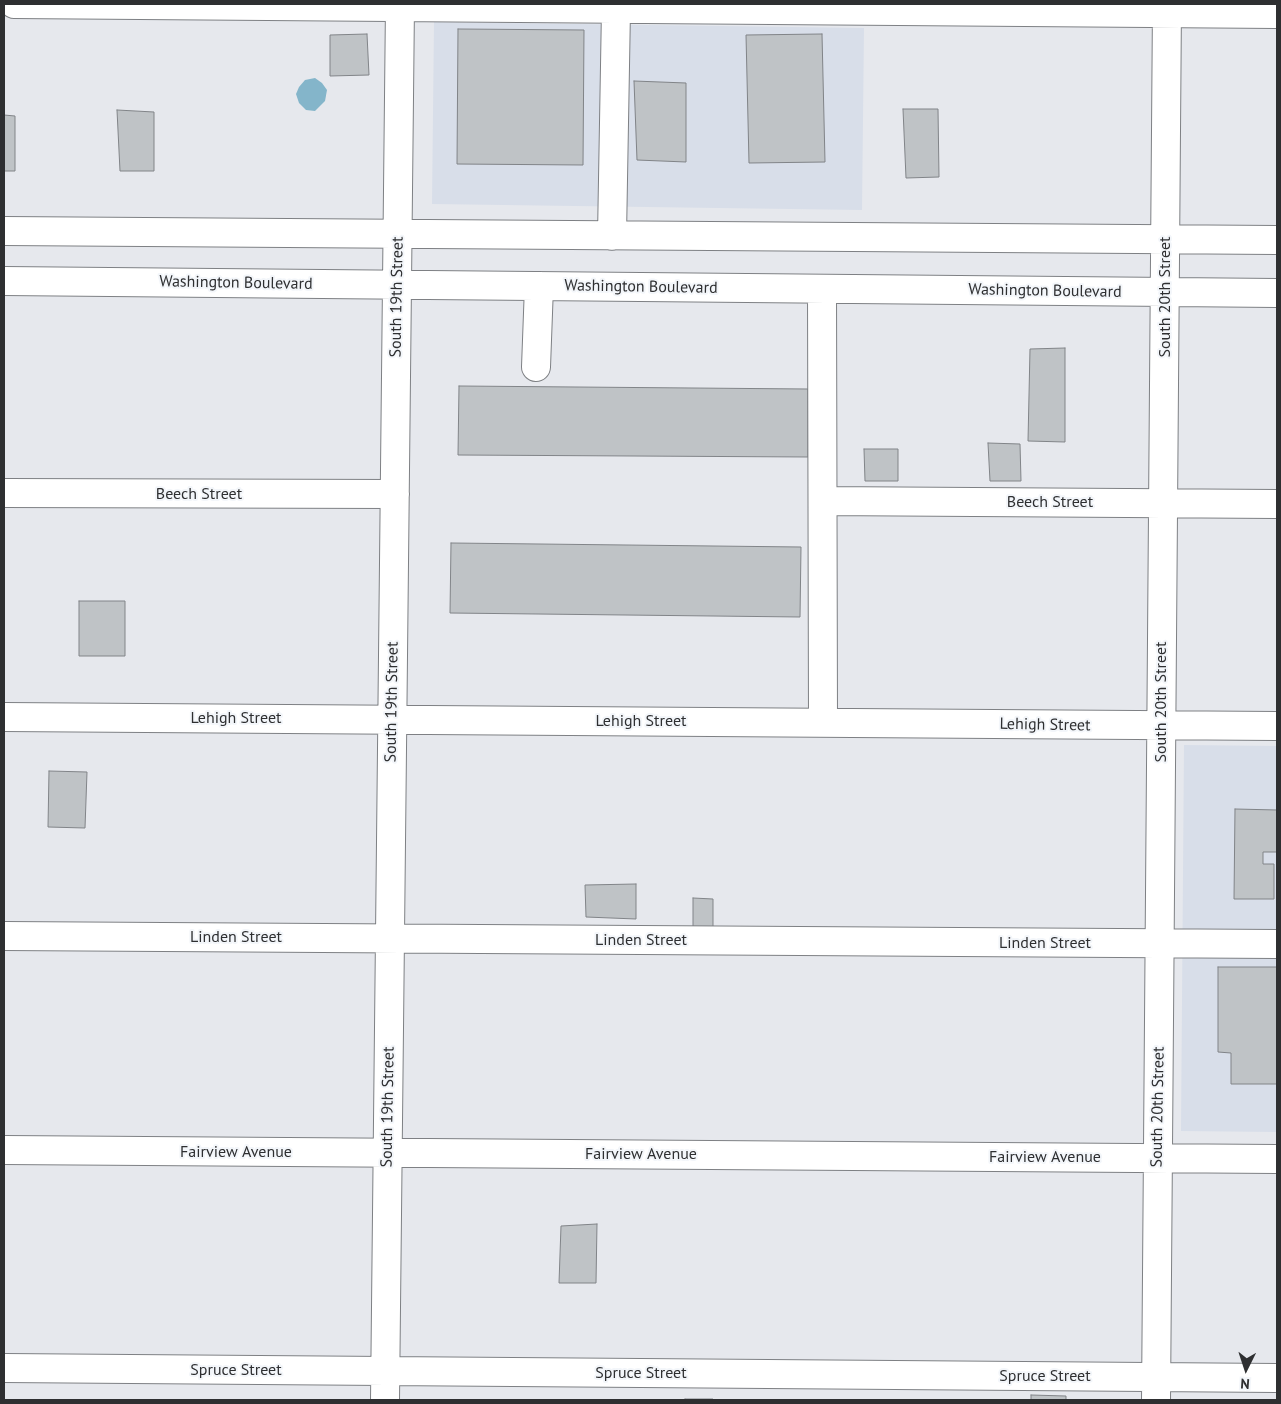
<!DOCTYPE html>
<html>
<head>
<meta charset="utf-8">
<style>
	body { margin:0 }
	#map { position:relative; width:1281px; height:1404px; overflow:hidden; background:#e6e8ed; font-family:"PT Sans",sans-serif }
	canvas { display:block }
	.frame { position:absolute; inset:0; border:5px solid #2e2f31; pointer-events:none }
	.north { position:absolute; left:1221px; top:1344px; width:50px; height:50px; -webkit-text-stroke:4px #f3f6fa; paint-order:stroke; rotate:184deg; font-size:14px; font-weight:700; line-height:20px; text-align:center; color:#2e2f31 }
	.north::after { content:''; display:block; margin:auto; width:18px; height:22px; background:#2e2f31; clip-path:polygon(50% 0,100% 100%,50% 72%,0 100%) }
</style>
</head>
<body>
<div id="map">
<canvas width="1281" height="1404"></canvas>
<div class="frame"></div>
<div class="north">N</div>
</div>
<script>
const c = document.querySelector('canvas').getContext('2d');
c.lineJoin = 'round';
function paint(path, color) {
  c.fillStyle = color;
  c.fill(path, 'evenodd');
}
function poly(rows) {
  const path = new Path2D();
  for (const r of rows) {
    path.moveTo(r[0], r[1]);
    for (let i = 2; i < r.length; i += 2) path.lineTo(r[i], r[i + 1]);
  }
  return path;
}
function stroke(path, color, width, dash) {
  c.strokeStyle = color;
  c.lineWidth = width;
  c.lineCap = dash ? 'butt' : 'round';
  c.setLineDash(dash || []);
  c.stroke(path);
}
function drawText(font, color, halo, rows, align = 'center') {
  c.font = font + ' "PT Sans",sans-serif';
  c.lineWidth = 4;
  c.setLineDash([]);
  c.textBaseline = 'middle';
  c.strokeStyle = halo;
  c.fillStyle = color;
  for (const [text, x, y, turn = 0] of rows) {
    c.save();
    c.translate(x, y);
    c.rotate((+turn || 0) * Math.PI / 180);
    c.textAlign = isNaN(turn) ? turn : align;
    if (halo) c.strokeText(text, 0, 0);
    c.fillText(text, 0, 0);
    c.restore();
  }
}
paint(poly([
	[434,22,864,28,862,210,432,204],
	[1184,745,1277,746,1277,1132,1181,1131]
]), '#d8dee9');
paint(poly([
	[315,78,322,83,327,90,325,101,315,111,306,110,299,103,296,94,299,87,305,80]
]), '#84b5ca');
const building = poly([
	[458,29,584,30,583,165,457,164,458,29],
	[367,34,369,75,330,76,330,35,367,34],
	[822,34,825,162,749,163,746,35,822,34],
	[634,81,686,83,686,162,637,160,634,81],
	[903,109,938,109,939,177,906,178,903,109],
	[117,110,154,112,154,171,120,171,117,110],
	[4,115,15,116,15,171,4,171,4,115],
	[1065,348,1065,442,1028,441,1030,349,1065,348],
	[459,386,808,389,808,457,458,455,459,386],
	[988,443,1020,444,1021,481,990,481,988,443],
	[864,449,898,449,898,481,865,481,864,449],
	[451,543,801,547,800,617,450,613,451,543],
	[79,601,125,601,125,656,79,656,79,601],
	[49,771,87,772,85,828,48,827,49,771],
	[1235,809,1277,810,1277,852,1263,852,1263,864,1274,864,1274,899,1234,899,1235,809],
	[636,884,636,919,586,917,585,885,636,884],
	[693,898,713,899,713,927,693,927,693,898],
	[1218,967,1277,967,1277,1084,1231,1084,1231,1053,1218,1052,1218,967],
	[597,1224,596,1283,559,1283,561,1226,597,1224],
	[1031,1395,1066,1396,1066,1400,1031,1400,1031,1395],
	[685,1399,713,1399,713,1400,685,1400,685,1399]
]);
paint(building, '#bfc3c6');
stroke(building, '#818488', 1);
const minor = poly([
	[14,4,1277,14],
	[4,231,1277,240],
	[612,236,616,9],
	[4,281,1277,293],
	[822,289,823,723],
	[536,367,539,286],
	[4,493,395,494],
	[823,501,1277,504],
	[4,717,1277,726],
	[4,936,1277,944],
	[4,1150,1277,1159],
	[4,1368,1277,1378],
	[385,1400,400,4],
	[1156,1400,1167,4]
]);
stroke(minor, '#7e8084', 30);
stroke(minor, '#fff', 28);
drawText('16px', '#2e2f31', '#f3f6fa', [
	["Washington Boulevard",236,283,1],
	["Washington Boulevard",641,287,1],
	["Washington Boulevard",1045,291,1],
	["South 19th Street",397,297,-89],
	["South 20th Street",1165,297,-90],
	["Beech Street",199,494],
	["Beech Street",1050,502],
	["South 19th Street",392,702,-89],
	["South 20th Street",1161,702,-90],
	["Lehigh Street",236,718],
	["Lehigh Street",641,721],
	["Lehigh Street",1045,725,1],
	["Linden Street",236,937],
	["Linden Street",641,940],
	["Linden Street",1045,943],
	["South 19th Street",388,1107,-89],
	["South 20th Street",1158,1107,-89],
	["Fairview Avenue",236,1152],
	["Fairview Avenue",641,1154],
	["Fairview Avenue",1045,1157],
	["Spruce Street",236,1370],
	["Spruce Street",641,1373],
	["Spruce Street",1045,1376]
]);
</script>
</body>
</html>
